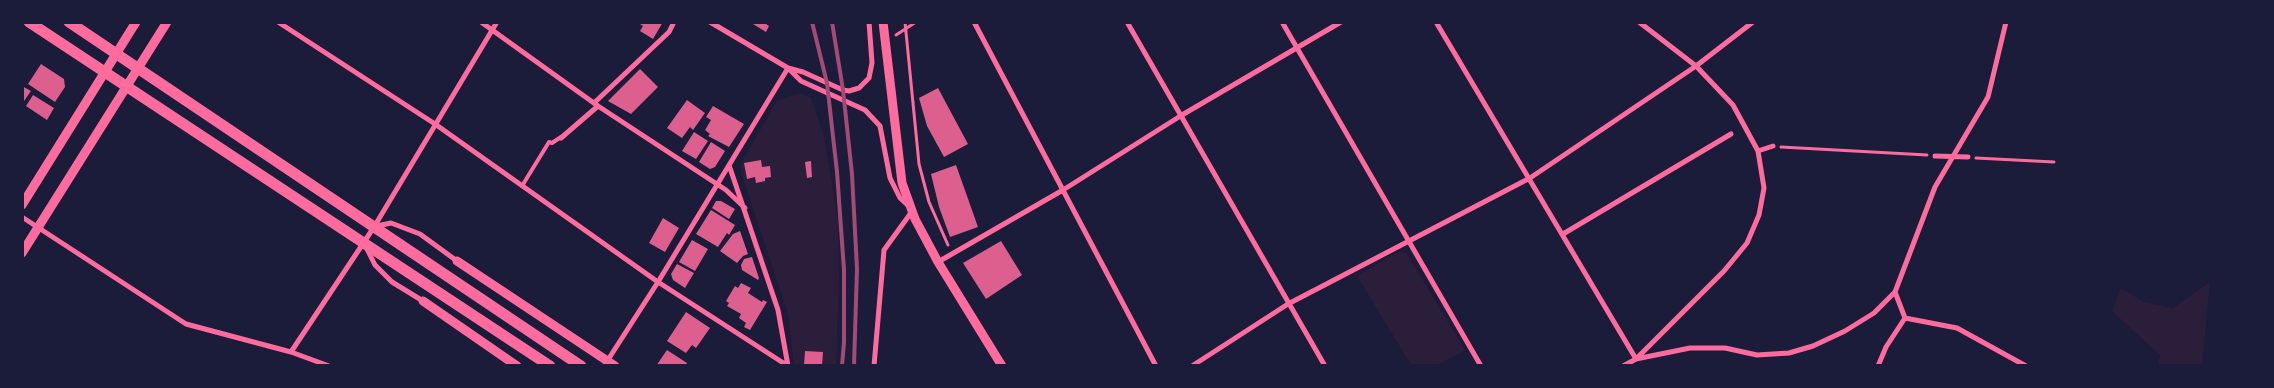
<!DOCTYPE html>
<html>
<head>
<meta charset="utf-8">
<style>
	body { margin:0 }
	#map { position:relative; width:2274px; height:388px; overflow:hidden; background:#1b1b3a; font-family:"Golos Text",sans-serif }
	canvas { display:block }
	.frame { position:absolute; inset:0; border:24px solid #1b1b3a; pointer-events:none }
</style>
</head>
<body>
<div id="map">
<canvas width="2274" height="388"></canvas>
<div class="frame"></div>
</div>
<script>
const c = document.querySelector('canvas').getContext('2d');
c.lineJoin = 'round';
function paint(path, color) {
  c.fillStyle = color;
  c.fill(path, 'evenodd');
}
function poly(rows) {
  const path = new Path2D();
  for (const r of rows) {
    path.moveTo(r[0], r[1]);
    for (let i = 2; i < r.length; i += 2) path.lineTo(r[i], r[i + 1]);
  }
  return path;
}
function stroke(path, color, width, dash) {
  c.strokeStyle = color;
  c.lineWidth = width;
  c.lineCap = dash ? 'butt' : 'round';
  c.setLineDash(dash || []);
  c.stroke(path);
}
paint(poly([
	[799,93,811,98,824,136,838,219,839,280,836,365,794,365,788,314,741,173,741,163,777,101],
	[1399,251,1407,254,1465,350,1437,365,1411,365,1357,276],
	[2210,282,2202,365,2158,365,2160,355,2112,311,2121,288,2144,302,2173,308]
]), '#2a1e3b');
paint(poly([
	[637,22,663,22,653,39,640,31,643,26],
	[754,22,763,22,769,26,766,32,753,24],
	[41,64,64,79,65,87,55,102,28,84],
	[640,69,658,87,631,114,608,101],
	[22,86,31,91,22,104],
	[938,88,968,144,944,157,927,126,919,98],
	[33,95,54,108,47,120,26,106],
	[687,100,705,113,693,130,690,127,682,138,667,128],
	[713,106,744,124,729,147,708,136,710,134,705,130,711,120,706,117],
	[694,132,708,141,696,159,682,151],
	[711,142,725,151,715,167,710,169,699,162],
	[761,160,762,167,770,166,771,177,765,178,765,181,756,183,755,177,747,179,744,163],
	[811,161,812,177,807,178,805,162],
	[956,165,978,227,950,237,939,207,931,174],
	[716,201,721,201,735,209,729,219,712,208],
	[711,210,735,225,729,235,727,233,718,247,696,234],
	[663,218,679,228,665,252,649,243],
	[740,231,748,254,743,256,737,263,720,251,733,234],
	[692,240,708,249,695,271,679,262],
	[1001,241,1022,275,986,299,963,263],
	[752,257,759,278,758,280,742,270,741,265,744,259],
	[677,264,694,273,685,288,673,280,671,274],
	[741,283,751,288,748,293,762,302,763,300,767,302,750,330,744,327,746,323,739,318,741,314,727,306,729,303,726,301,735,286,738,288],
	[686,312,710,328,696,348,692,345,686,353,667,341],
	[667,350,687,363,686,366,656,366],
	[805,351,823,352,822,366,804,366]
]), '#dd5f8e');
stroke(poly([
	[905,22,919,164,929,202,948,245],
	[896,35,916,22],
	[1781,147,1927,155],
	[1976,158,2054,162]
]), '#ff6b9d', 3);
stroke(poly([
	[522,186,549,142,552,143,561,137]
]), '#ff6b9d', 4);
stroke(poly([
	[278,22,435,124,658,282,788,366],
	[481,22,598,106,726,190,745,208],
	[710,22,788,68,801,81,865,110,880,126,890,178,900,198,913,210,884,250,874,366],
	[974,22,1156,366],
	[1127,22,1325,366],
	[1282,22,1481,366],
	[1436,22,1636,359],
	[788,68,803,72,843,90,849,91,859,88,869,78,872,63,869,22],
	[594,103,669,32,674,22],
	[561,138,598,106],
	[1758,151,1773,146],
	[1935,156,1968,157],
	[729,165,778,310,788,366],
	[22,217,186,324,291,352,329,366],
	[377,226,391,223,420,234,457,261],
	[1563,234,1731,134],
	[367,249,375,265,392,282,423,301],
	[938,262,1063,190,1182,115,1341,22],
	[1895,292,1905,318],
	[1905,318,1957,328,2026,366],
	[291,352,374,227,497,22],
	[1637,358,1724,271,1747,243,1759,215,1764,188,1758,151,1733,105,1696,66,1639,22],
	[604,366,658,282,788,68],
	[1192,366,1288,304,1530,178,1696,66,1753,22],
	[1623,366,1636,359,1690,348,1725,348,1757,355,1789,353,1813,346,1845,331,1874,313,1895,292,1935,187,1988,97,2006,22],
	[1878,366,1886,347,1905,318]
]), '#ff6b9d', 5);
stroke(poly([
	[883,22,902,183,915,219,938,262,1002,366],
	[22,205,136,22],
	[22,253,167,22],
	[457,261,615,366],
	[423,301,517,366]
]), '#ff6b9d', 9);
stroke(poly([
	[29,22,550,366],
	[69,22,581,366]
]), '#ff6b9d', 11);
stroke(poly([
	[812,22,827,83,837,172,844,270,844,342,842,366],
	[832,22,843,90,852,174,857,269,854,366]
]), '#a44b75', 4);
</script>
</body>
</html>
